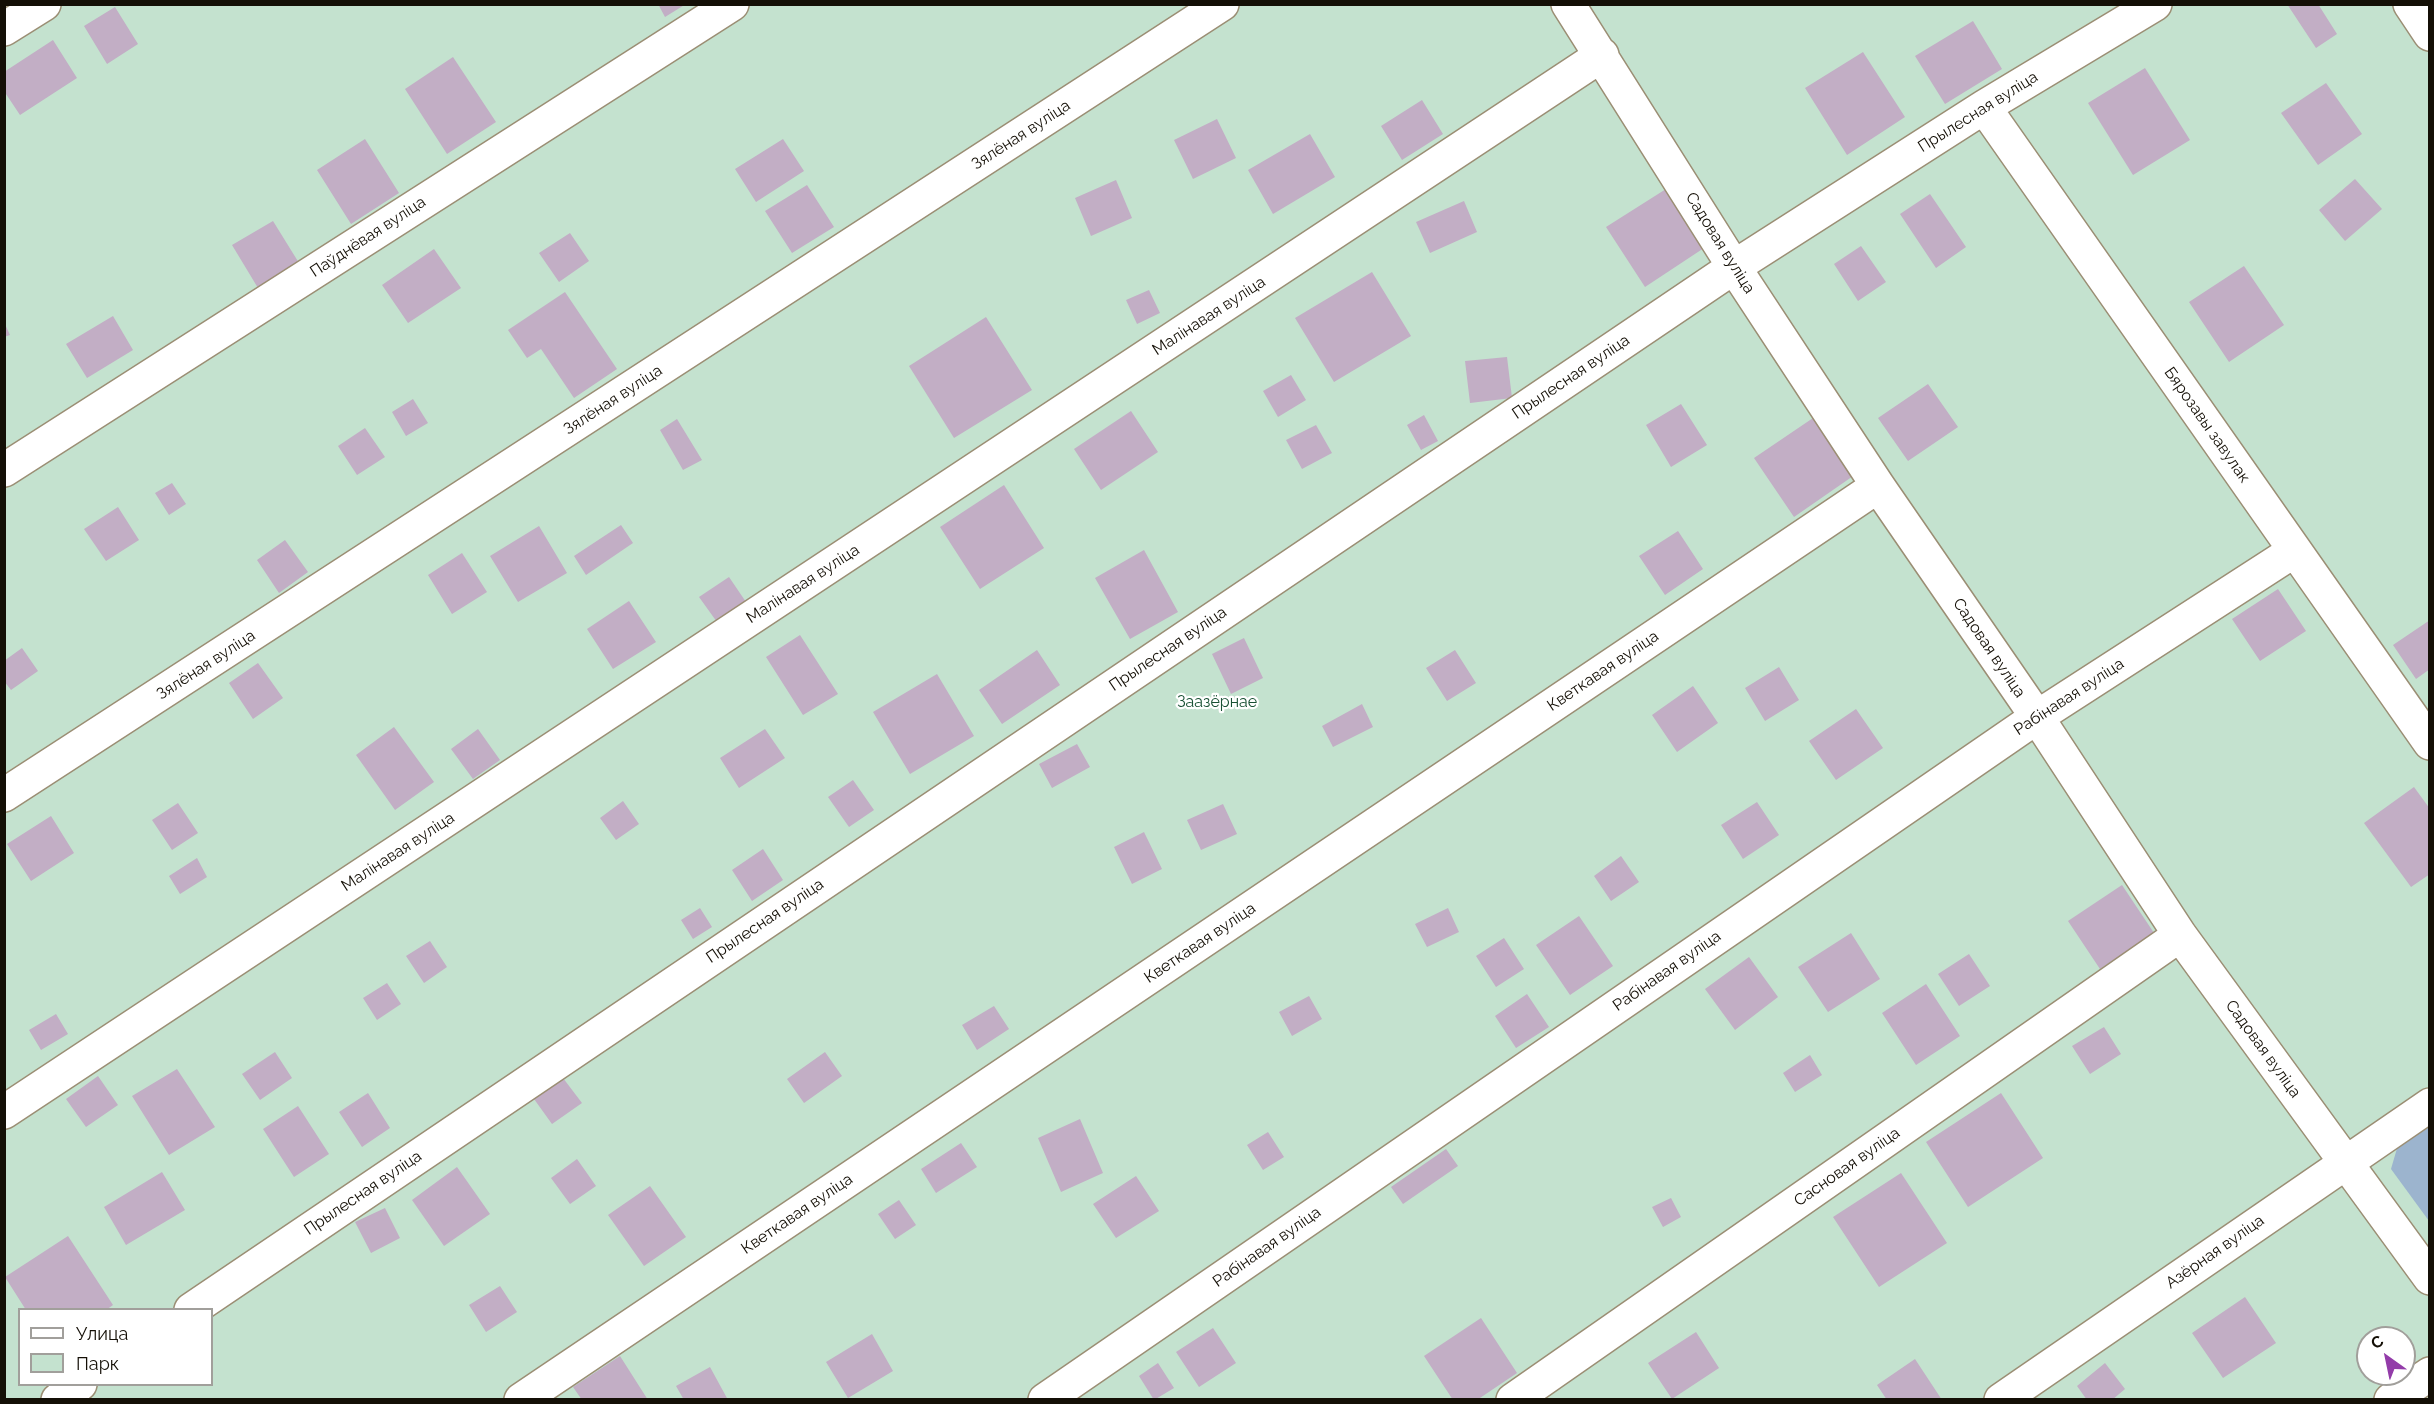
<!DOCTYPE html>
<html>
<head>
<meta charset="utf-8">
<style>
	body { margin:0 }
	#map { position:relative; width:2434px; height:1404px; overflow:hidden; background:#fdf2db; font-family:Raleway,sans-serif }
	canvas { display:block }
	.frame { position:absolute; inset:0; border:6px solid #140f06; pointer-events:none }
	.legend { position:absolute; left:18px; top:1308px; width:195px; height:78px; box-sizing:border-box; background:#fff; border:2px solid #a19f9b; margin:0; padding:8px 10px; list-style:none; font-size:18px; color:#140f06 }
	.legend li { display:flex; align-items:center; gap:12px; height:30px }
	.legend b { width:30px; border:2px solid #a19f9b }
	.north { position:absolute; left:2356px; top:1326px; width:60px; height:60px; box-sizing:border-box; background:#fff; border:2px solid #a19f9b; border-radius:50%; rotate:327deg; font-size:16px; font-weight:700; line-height:24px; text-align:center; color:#140f06 }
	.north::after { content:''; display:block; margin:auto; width:21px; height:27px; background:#933ca9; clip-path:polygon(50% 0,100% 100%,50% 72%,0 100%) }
</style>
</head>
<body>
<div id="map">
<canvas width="2434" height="1404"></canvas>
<div class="frame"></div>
<ul class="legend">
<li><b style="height:8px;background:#fff"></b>Улица</li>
<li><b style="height:16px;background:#c4e2cf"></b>Парк</li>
</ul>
<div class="north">С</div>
</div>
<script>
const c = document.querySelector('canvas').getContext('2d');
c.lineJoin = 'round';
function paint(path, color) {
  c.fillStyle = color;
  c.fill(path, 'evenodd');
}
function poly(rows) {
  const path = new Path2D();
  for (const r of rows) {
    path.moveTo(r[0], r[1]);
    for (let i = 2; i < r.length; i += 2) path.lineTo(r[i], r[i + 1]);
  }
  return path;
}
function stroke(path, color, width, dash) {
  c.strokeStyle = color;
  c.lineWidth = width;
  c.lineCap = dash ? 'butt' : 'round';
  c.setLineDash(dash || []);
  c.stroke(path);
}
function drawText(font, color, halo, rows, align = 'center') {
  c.font = font + ' Raleway,sans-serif';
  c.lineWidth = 4.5;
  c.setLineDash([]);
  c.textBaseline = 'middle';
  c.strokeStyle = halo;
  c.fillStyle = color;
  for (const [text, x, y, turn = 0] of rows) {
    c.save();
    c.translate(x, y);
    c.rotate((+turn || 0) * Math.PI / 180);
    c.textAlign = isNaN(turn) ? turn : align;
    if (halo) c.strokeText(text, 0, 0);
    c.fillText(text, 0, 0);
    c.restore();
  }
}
paint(poly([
	[5,5,2429,5,2429,1399,5,1400],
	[20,1310,212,1310,212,1384,20,1384],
	[2368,1338,2404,1338,2404,1374,2368,1374]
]), '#c4e2cf');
paint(poly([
	[2429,1124,2429,1221,2391,1169,2398,1145]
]), '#9cb4ce');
paint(poly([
	[658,4,686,4,665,17],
	[2287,4,2318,4,2337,34,2316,48],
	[115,7,138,44,107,64,84,26],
	[1973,21,2002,69,1945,104,1915,56],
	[53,40,77,78,20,115,4,91,4,72],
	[1863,52,1905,117,1847,155,1805,88],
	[453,57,496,122,447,154,405,89],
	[2145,68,2190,140,2133,175,2088,103],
	[2326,83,2362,134,2318,165,2281,113],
	[1422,100,1443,134,1402,160,1381,126],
	[1217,119,1236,158,1193,179,1174,140],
	[1310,134,1335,177,1273,214,1248,170],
	[365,139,399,193,351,224,317,170],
	[783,139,804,171,756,202,735,169],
	[2355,179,2382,209,2345,241,2319,210],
	[1116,180,1132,218,1091,236,1075,198],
	[807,185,834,227,792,253,765,211],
	[1666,189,1704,248,1645,287,1606,227],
	[1930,194,1966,247,1936,268,1900,214],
	[1464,201,1477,232,1430,253,1416,222],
	[273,221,299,263,258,288,232,245],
	[570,233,589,261,559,282,539,253],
	[1861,246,1886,282,1858,301,1834,264],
	[434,249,461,288,408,323,382,285],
	[2244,266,2284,325,2229,362,2189,302],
	[1372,272,1411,336,1334,382,1295,318],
	[1149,290,1160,313,1137,324,1126,300],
	[565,292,617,369,574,398,541,349,527,358,508,330],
	[113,316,133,350,87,378,66,344],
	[986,317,1032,390,954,438,909,366],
	[4,322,10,335,4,337],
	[1507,357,1512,398,1470,403,1465,361],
	[1291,375,1306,400,1278,417,1263,391],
	[1928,384,1958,427,1908,461,1878,418],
	[413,399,428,423,406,436,392,412],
	[1681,404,1707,445,1671,467,1646,425],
	[1131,411,1158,452,1101,490,1074,449],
	[1424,415,1438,441,1421,450,1407,425],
	[1816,416,1856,474,1794,517,1754,458],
	[677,419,702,460,683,470,660,430],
	[1316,425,1332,453,1302,469,1286,440],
	[365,428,385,457,357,475,338,446],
	[172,483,186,504,169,515,155,493],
	[1004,485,1044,548,980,589,940,527],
	[118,507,139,540,106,561,84,529],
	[621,525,633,543,586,575,574,556],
	[539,526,567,573,518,602,490,556],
	[1678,531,1703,569,1665,595,1639,556],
	[285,540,308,572,279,593,257,560],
	[1144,550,1178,612,1130,639,1095,578],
	[462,553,487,592,452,614,428,575],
	[729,577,746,602,717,622,699,597],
	[2278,589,2306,631,2260,661,2232,619],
	[629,601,656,642,613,669,587,629],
	[2430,620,2430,669,2416,679,2393,645],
	[800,635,838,694,803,715,766,657],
	[1244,638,1263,678,1231,694,1212,654],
	[22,648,38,671,11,690,4,681,4,661],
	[1037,650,1060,685,1002,724,979,690],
	[1455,650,1476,683,1447,701,1426,668],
	[258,663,283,698,253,719,229,683],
	[1779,667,1799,700,1765,721,1745,688],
	[937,674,974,736,910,774,873,712],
	[1693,686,1718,723,1677,752,1652,715],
	[1362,704,1373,727,1333,747,1322,726],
	[1856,709,1883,748,1836,780,1809,741],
	[394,727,434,782,395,810,356,755],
	[478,729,500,760,473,779,451,749],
	[765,729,785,758,739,788,720,758],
	[1077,744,1090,767,1052,788,1039,764],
	[853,780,874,810,849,827,828,797],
	[2414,787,2430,809,2430,874,2411,887,2364,823],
	[623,801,639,824,616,840,600,818],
	[1757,802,1779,835,1743,859,1721,825],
	[178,803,198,833,172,850,152,820],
	[1223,804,1237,834,1201,850,1187,820],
	[51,816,74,853,31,881,7,844],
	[1144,832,1162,869,1132,884,1114,847],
	[763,849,783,880,752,901,732,870],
	[1621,856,1639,882,1611,901,1594,876],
	[197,858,207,877,180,894,169,876],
	[2122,885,2154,933,2100,969,2068,921],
	[700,908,712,927,693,939,681,920],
	[1448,908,1459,932,1427,947,1415,924],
	[1579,916,1613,966,1570,995,1536,945],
	[1851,933,1880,979,1828,1012,1798,967],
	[1504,938,1524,969,1496,987,1476,956],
	[430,941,447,967,424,983,406,956],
	[1969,954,1990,986,1959,1006,1938,974],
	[1749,957,1778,997,1735,1030,1705,989],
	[387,983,401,1004,377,1020,363,998],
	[1926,984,1960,1036,1916,1065,1882,1013],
	[1527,994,1549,1027,1516,1048,1495,1016],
	[1309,996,1322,1019,1292,1036,1279,1012],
	[994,1006,1009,1029,977,1050,962,1025],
	[56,1014,68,1034,41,1050,29,1030],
	[2104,1027,2121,1054,2090,1074,2072,1046],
	[275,1052,292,1078,260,1100,242,1074],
	[825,1052,842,1076,804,1103,787,1079],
	[1810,1055,1822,1075,1795,1092,1783,1073],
	[177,1069,215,1127,169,1155,132,1096],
	[98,1076,118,1105,86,1127,66,1099],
	[563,1078,582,1103,552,1124,534,1099],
	[368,1093,390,1128,362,1147,339,1112],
	[2001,1093,2043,1158,1968,1207,1926,1142],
	[298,1106,329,1154,294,1177,263,1129],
	[1080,1119,1103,1173,1061,1192,1038,1138],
	[1268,1132,1284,1157,1263,1170,1247,1145],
	[961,1143,977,1167,936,1193,921,1169],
	[1446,1149,1458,1166,1403,1204,1391,1187],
	[577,1159,596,1186,570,1204,551,1178],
	[457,1167,490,1214,444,1246,412,1200],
	[162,1172,185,1210,126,1245,104,1207],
	[1901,1173,1947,1243,1879,1287,1833,1217],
	[1136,1176,1159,1211,1116,1238,1093,1204],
	[650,1186,686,1237,644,1266,608,1215],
	[1671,1198,1681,1217,1663,1227,1652,1207],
	[899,1200,916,1225,895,1239,878,1214],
	[385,1208,400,1238,371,1253,355,1222],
	[68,1236,113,1305,106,1310,26,1310,5,1277],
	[500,1286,517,1312,486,1332,469,1305],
	[2245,1297,2276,1343,2223,1378,2192,1333],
	[1481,1318,1517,1373,1477,1400,1453,1400,1424,1356],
	[1213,1328,1236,1363,1199,1387,1176,1352],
	[1696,1332,1719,1368,1672,1399,1648,1363],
	[872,1334,893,1371,848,1398,826,1362],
	[620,1356,648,1400,582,1400,573,1387],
	[1915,1359,1942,1400,1887,1400,1877,1385],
	[1158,1363,1174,1388,1154,1400,1139,1376],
	[2105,1363,2125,1389,2112,1400,2087,1400,2077,1386],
	[710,1367,728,1400,684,1400,676,1386]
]), '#c2aec5');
const minor = poly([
	[1568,4,1734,267,1878,486,2037,717,2180,935,2430,1278],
	[2410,4,2430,34],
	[4,29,44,4],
	[1984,107,2430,743],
	[4,470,732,4],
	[4,795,1222,4],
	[4,1112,1602,55],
	[191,1310,1734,267,1984,107,2155,4],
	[58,1400,80,1384],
	[521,1400,1878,486],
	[1045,1400,2037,717,2294,551],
	[1513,1400,2180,935],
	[2001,1400,2430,1105],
	[2391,1400,2430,1374]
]);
stroke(minor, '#9b8e74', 36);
stroke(minor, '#fff', 33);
drawText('16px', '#140f06', '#fff', [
	["Прылесная вуліца",1978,112,-32],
	["Зялёная вуліца",1021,135,-33],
	["Паўднёвая вуліца",368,237,-33],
	["Садовая вуліца",1720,243,58],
	["Малінавая вуліца",1209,316,-33],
	["Прылесная вуліца",1571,377,-34],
	["Зялёная вуліца",613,400,-33],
	["Бярозавы завулак",2207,425,55],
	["Малінавая вуліца",803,584,-33],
	["Садовая вуліца",1989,648,56],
	["Прылесная вуліца",1168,649,-34],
	["Зялёная вуліца",206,665,-33],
	["Кветкавая вуліца",1603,671,-34],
	["Рабінавая вуліца",2069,697,-33],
	["Малінавая вуліца",398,852,-33],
	["Прылесная вуліца",765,921,-34],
	["Кветкавая вуліца",1200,943,-34],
	["Рабінавая вуліца",1667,971,-35],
	["Садовая вуліца",2263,1049,54],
	["Сасновая вуліца",1847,1167,-35],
	["Прылесная вуліца",363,1193,-34],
	["Кветкавая вуліца",797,1214,-34],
	["Рабінавая вуліца",1267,1247,-35],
	["Азёрная вуліца",2215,1252,-35]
]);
drawText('16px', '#185033', '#fff', [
	["Заазёрнае",1217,702]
]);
</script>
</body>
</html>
